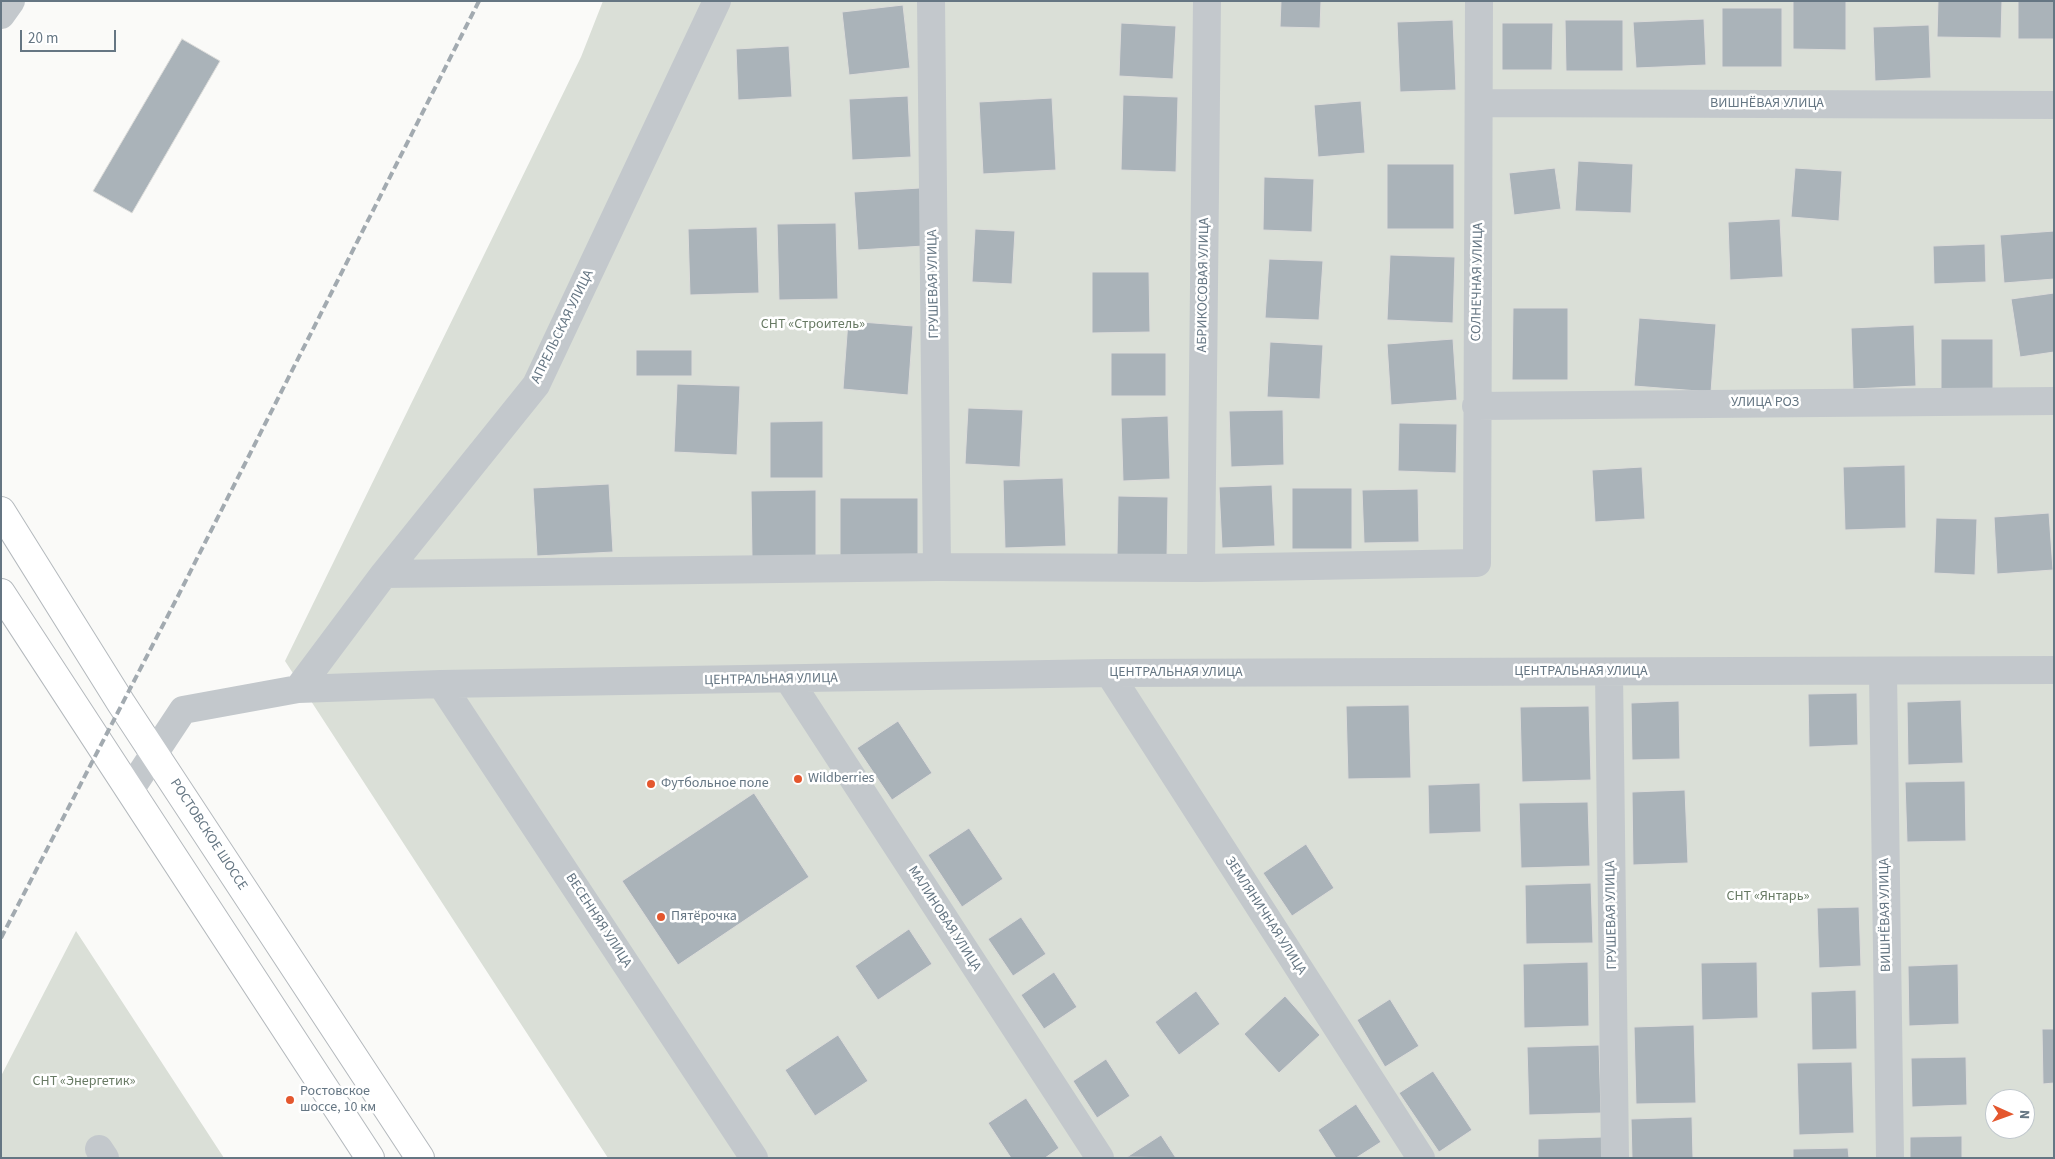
<!DOCTYPE html>
<html>
<head>
<meta charset="utf-8">
<style>
	body { margin:0 }
	#map { position:relative; width:2055px; height:1159px; overflow:hidden; background:#fafaf8; font-family:"Source Sans 3",sans-serif }
	canvas { display:block }
	.frame { position:absolute; inset:0; border:2px solid #657683; pointer-events:none }
	.north { position:absolute; left:1985px; top:1089px; width:50px; height:50px; box-sizing:border-box; background:#fff; border:1px solid #c1c8cd; border-radius:50%; rotate:92deg; font-size:14px; font-weight:700; line-height:20px; text-align:center; color:#657683 }
	.north::after { content:''; display:block; margin:auto; width:18px; height:22px; background:#e4572e; clip-path:polygon(50% 0,100% 100%,50% 72%,0 100%) }
	.scale { position:absolute; left:20px; top:30px; width:96px; height:22px; box-sizing:border-box; border:2px solid #657683; border-top:0; padding-left:6px; font-size:15px; line-height:18px; white-space:nowrap; color:#657683; -webkit-text-stroke:4px #fff; paint-order:stroke }
</style>
</head>
<body>
<div id="map">
<canvas width="2055" height="1159"></canvas>
<div class="frame"></div>
<div class="north">N</div>
<div class="scale">20 m</div>
</div>
<script>
const c = document.querySelector('canvas').getContext('2d');
c.lineJoin = 'round';
function paint(path, color) {
  c.fillStyle = color;
  c.fill(path, 'evenodd');
}
function poly(rows) {
  const path = new Path2D();
  for (const r of rows) {
    path.moveTo(r[0], r[1]);
    for (let i = 2; i < r.length; i += 2) path.lineTo(r[i], r[i + 1]);
  }
  return path;
}
function stroke(path, color, width, dash) {
  c.strokeStyle = color;
  c.lineWidth = width;
  c.lineCap = dash ? 'butt' : 'round';
  c.setLineDash(dash || []);
  c.stroke(path);
}
function drawText(font, color, halo, rows, align = 'center') {
  c.font = font + ' "Source Sans 3",sans-serif';
  c.lineWidth = 5;
  c.setLineDash([]);
  c.textBaseline = 'middle';
  c.strokeStyle = halo;
  c.fillStyle = color;
  for (const [text, x, y, turn = 0] of rows) {
    c.save();
    c.translate(x, y);
    c.rotate((+turn || 0) * Math.PI / 180);
    c.textAlign = isNaN(turn) ? turn : align;
    if (halo) c.strokeText(text, 0, 0);
    c.fillText(text, 0, 0);
    c.restore();
  }
}
paint(poly([
	[603,1,2054,1,2054,1158,608,1158,285,661,581,57],
	[1995,1099,2025,1099,2025,1129,1995,1129],
	[76,931,224,1158,1,1158,1,1076]
]), '#dadfd7');
const building = poly([
	[1281,1,1321,1,1320,28,1280,27,1281,1],
	[1793,1,1846,1,1846,50,1793,49,1793,1],
	[1938,1,2002,1,2001,38,1937,37,1938,1],
	[2018,1,2054,1,2054,39,2018,39,2018,1],
	[903,5,910,68,849,75,842,12,903,5],
	[1722,8,1782,8,1782,67,1722,67,1722,8],
	[1704,19,1706,65,1636,68,1633,22,1704,19],
	[1453,20,1456,90,1400,92,1397,22,1453,20],
	[1565,20,1623,20,1623,71,1566,71,1565,20],
	[1121,23,1176,26,1173,79,1119,76,1121,23],
	[1502,23,1553,23,1552,70,1502,70,1502,23],
	[1929,25,1931,78,1875,81,1873,27,1929,25],
	[182,39,220,61,132,213,93,191,182,39],
	[789,46,792,97,738,100,736,49,789,46],
	[1123,95,1178,97,1176,172,1121,170,1123,95],
	[908,96,911,157,852,160,849,99,908,96],
	[1052,98,1056,170,983,174,979,102,1052,98],
	[1361,101,1365,153,1318,157,1314,105,1361,101],
	[1578,161,1633,164,1631,213,1575,211,1578,161],
	[1387,164,1454,164,1454,229,1387,229,1387,164],
	[1555,168,1561,209,1514,215,1509,173,1555,168],
	[1795,168,1842,171,1839,221,1791,217,1795,168],
	[1264,177,1314,179,1312,232,1263,230,1264,177],
	[920,188,924,246,858,250,854,192,920,188],
	[1780,219,1783,277,1730,280,1728,222,1780,219],
	[836,223,838,299,779,300,777,224,836,223],
	[757,227,759,293,690,295,688,229,757,227],
	[975,229,1015,231,1012,284,972,282,975,229],
	[2054,231,2054,279,2004,283,2000,235,2054,231],
	[1985,244,1986,282,1934,284,1933,246,1985,244],
	[1390,255,1455,257,1453,323,1387,320,1390,255],
	[1269,259,1323,261,1319,320,1265,318,1269,259],
	[1092,272,1149,272,1150,332,1092,333,1092,272],
	[2054,293,2054,352,2020,357,2011,299,2054,293],
	[1513,308,1568,308,1568,380,1512,380,1513,308],
	[1639,318,1716,324,1711,392,1634,386,1639,318],
	[848,321,913,326,908,395,843,389,848,321],
	[1914,325,1916,386,1853,389,1851,328,1914,325],
	[1453,339,1457,400,1391,405,1387,344,1453,339],
	[1941,339,1993,339,1993,390,1941,391,1941,339],
	[1270,342,1323,345,1320,399,1267,397,1270,342],
	[636,350,692,350,692,376,636,376,636,350],
	[1111,353,1166,353,1166,396,1111,396,1111,353],
	[677,384,740,386,737,455,674,452,677,384],
	[968,408,1023,410,1020,467,965,464,968,408],
	[1283,410,1284,465,1231,467,1229,411,1283,410],
	[1168,416,1170,479,1123,481,1121,418,1168,416],
	[823,421,823,478,770,478,770,422,823,421],
	[1399,423,1457,424,1456,473,1398,471,1399,423],
	[1905,465,1906,528,1845,530,1843,467,1905,465],
	[1642,467,1645,519,1595,522,1592,470,1642,467],
	[1063,478,1066,546,1005,548,1003,480,1063,478],
	[609,484,613,552,537,556,533,488,609,484],
	[1272,485,1275,546,1222,548,1219,487,1272,485],
	[1292,488,1352,488,1352,549,1292,549,1292,488],
	[1418,489,1419,542,1364,543,1362,490,1418,489],
	[816,490,816,557,752,557,751,491,816,490],
	[1118,496,1168,497,1167,557,1117,555,1118,496],
	[840,498,918,498,918,558,840,559,840,498],
	[2049,513,2053,570,1997,574,1994,517,2049,513],
	[1936,518,1977,519,1975,575,1934,573,1936,518],
	[1857,693,1858,745,1809,747,1808,694,1857,693],
	[1961,700,1963,763,1908,765,1907,702,1961,700],
	[1679,701,1680,759,1632,760,1631,703,1679,701],
	[1409,705,1411,778,1348,779,1346,706,1409,705],
	[1589,706,1591,780,1522,782,1520,707,1589,706],
	[898,721,932,773,892,800,857,748,898,721],
	[1965,781,1966,841,1907,842,1905,782,1965,781],
	[1480,783,1481,832,1429,834,1428,785,1480,783],
	[1685,790,1688,863,1633,865,1632,792,1685,790],
	[754,793,809,877,678,965,622,881,754,793],
	[1588,802,1590,866,1521,868,1519,803,1588,802],
	[969,828,1003,879,962,907,928,855,969,828],
	[1306,844,1334,888,1292,916,1263,873,1306,844],
	[1591,883,1593,943,1526,944,1525,885,1591,883],
	[1859,907,1861,966,1819,968,1817,908,1859,907],
	[1021,917,1046,954,1013,976,988,939,1021,917],
	[909,929,932,964,878,1000,855,966,909,929],
	[1588,962,1589,1026,1524,1028,1523,964,1588,962],
	[1757,962,1758,1018,1702,1020,1701,963,1757,962],
	[1958,964,1959,1024,1909,1026,1908,966,1958,964],
	[1054,972,1077,1007,1044,1029,1021,995,1054,972],
	[1856,990,1857,1049,1812,1050,1811,992,1856,990],
	[1196,991,1220,1024,1179,1055,1155,1022,1196,991],
	[1285,996,1320,1035,1279,1073,1244,1034,1285,996],
	[1390,999,1419,1046,1385,1067,1357,1020,1390,999],
	[1694,1025,1696,1103,1636,1104,1634,1027,1694,1025],
	[2042,1029,2054,1029,2054,1083,2043,1084,2042,1029],
	[838,1035,868,1081,815,1116,785,1070,838,1035],
	[1599,1045,1601,1113,1529,1115,1527,1047,1599,1045],
	[1966,1057,1967,1105,1912,1107,1911,1058,1966,1057],
	[1106,1059,1130,1096,1097,1118,1073,1081,1106,1059],
	[1852,1062,1854,1133,1799,1135,1797,1063,1852,1062],
	[1433,1071,1472,1130,1439,1152,1399,1093,1433,1071],
	[1026,1098,1059,1148,1045,1158,1011,1158,988,1123,1026,1098],
	[1356,1104,1381,1142,1356,1158,1336,1158,1318,1130,1356,1104],
	[1692,1117,1693,1158,1632,1158,1631,1119,1692,1117],
	[1161,1135,1176,1158,1127,1157,1161,1135],
	[1962,1136,1962,1158,1910,1158,1910,1137,1962,1136],
	[1602,1137,1602,1158,1538,1158,1538,1139,1602,1137],
	[1848,1148,1849,1158,1793,1158,1793,1149,1848,1148]
]);
paint(building, '#aab3b9');
stroke(building, '#dcdcda', 1);
const highway = poly([
	[1,511,121,703,420,1158],
	[1,593,370,1158]
]);
stroke(highway, '#b4b9bd', 30);
stroke(poly([
	[931,1,937,567],
	[1,15,11,1],
	[1480,103,2054,105],
	[1476,406,2054,401],
	[1201,568,1207,1],
	[384,574,937,567,1201,568,1477,563,1479,1],
	[1609,672,1615,1158],
	[1109,673,1421,1158],
	[1883,673,1890,1158],
	[789,680,1100,1158],
	[441,684,754,1158],
	[298,689,384,574,536,385,717,1],
	[130,790,183,710,298,689,441,684,1109,673,2054,670],
	[99,1149,105,1158]
]), '#c3c8cc', 28);
stroke(highway, '#fff', 28);
stroke(poly([
	[1,938,177,598,479,1]
]), '#a2aab0', 4, [8, 4]);
for (const [x, y, r, color] of [
	[798,779,5,"#e4572e"],
	[651,784,5,"#e4572e"],
	[661,917,5,"#e4572e"],
	[290,1100,5,"#e4572e"]
]) {
  const dot = new Path2D();
  dot.arc(x, y, r, 0, 2 * Math.PI);
  c.fillStyle = color;
  c.fill(dot);
  stroke(dot, '#fff', 2);
}
drawText('14px', '#657683', '#fff', [
	["ВИШНЁВАЯ УЛИЦА",1767,104],
	["СОЛНЕЧНАЯ УЛИЦА",1478,282,-89],
	["ГРУШЕВАЯ УЛИЦА",934,284,-91],
	["АБРИКОСОВАЯ УЛИЦА",1204,285,-89],
	["АПРЕЛЬСКАЯ УЛИЦА",563,327,-64],
	["УЛИЦА РОЗ",1765,403],
	["ЦЕНТРАЛЬНАЯ УЛИЦА",1581,672],
	["ЦЕНТРАЛЬНАЯ УЛИЦА",1176,673],
	["ЦЕНТРАЛЬНАЯ УЛИЦА",771,680,-1],
	["РОСТОВСКОЕ ШОССЕ",208,835,57],
	["ГРУШЕВАЯ УЛИЦА",1612,915,-91],
	["ВИШНЁВАЯ УЛИЦА",1886,915,-91],
	["ЗЕМЛЯНИЧНАЯ УЛИЦА",1265,916,57],
	["МАЛИНОВАЯ УЛИЦА",944,919,57],
	["ВЕСЕННЯЯ УЛИЦА",598,921,57]
]);
drawText('14px', '#687a64', '#fff', [
	["СНТ «Строитель»",813,325],
	["СНТ «Янтарь»",1768,897],
	["СНТ «Энергетик»",84,1082]
]);
drawText('14px', '#657683', '#fff', [
	["Wildberries",808,779],
	["Футбольное поле",661,784],
	["Пятёрочка",671,917],
	["Ростовское",300,1092],
	["шоссе, 10 км",300,1108]
], 'left');
</script>
</body>
</html>
